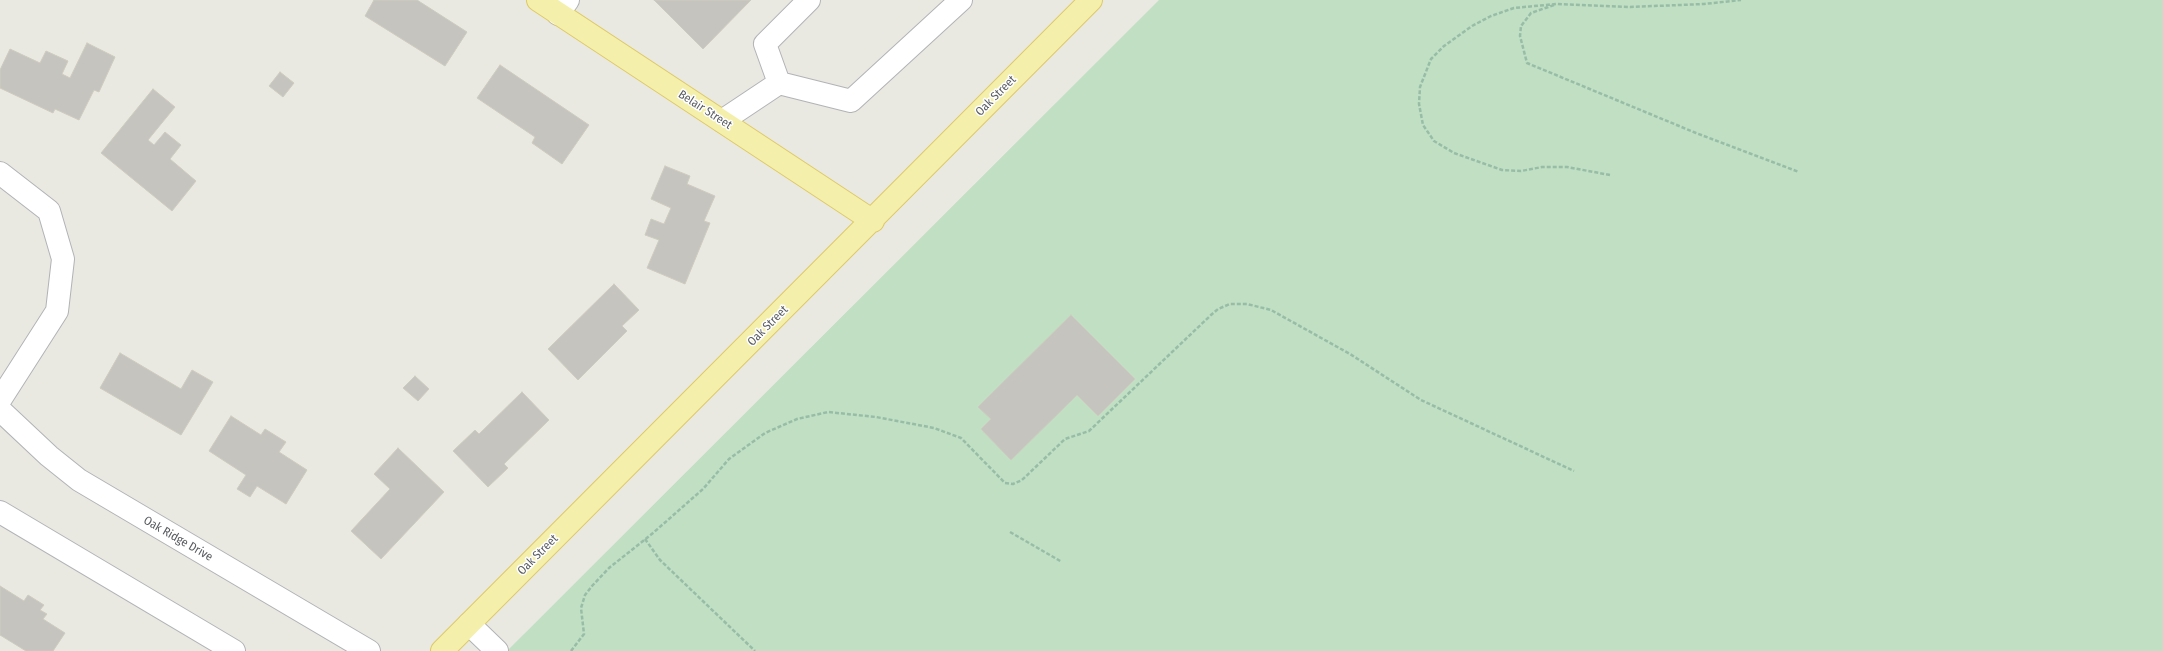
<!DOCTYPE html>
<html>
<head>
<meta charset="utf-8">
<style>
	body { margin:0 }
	canvas { display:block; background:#eae9e1 }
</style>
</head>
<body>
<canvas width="2163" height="651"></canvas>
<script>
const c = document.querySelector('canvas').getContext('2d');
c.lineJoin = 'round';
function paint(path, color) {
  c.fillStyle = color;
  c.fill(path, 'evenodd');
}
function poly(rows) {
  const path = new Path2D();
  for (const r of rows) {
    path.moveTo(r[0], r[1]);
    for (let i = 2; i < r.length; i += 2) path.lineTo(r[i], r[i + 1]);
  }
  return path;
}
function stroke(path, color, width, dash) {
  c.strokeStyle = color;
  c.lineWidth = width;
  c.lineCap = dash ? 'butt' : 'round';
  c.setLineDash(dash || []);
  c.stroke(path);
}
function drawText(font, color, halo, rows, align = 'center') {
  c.font = font + ' "Fira Sans Condensed",sans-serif';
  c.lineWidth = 3;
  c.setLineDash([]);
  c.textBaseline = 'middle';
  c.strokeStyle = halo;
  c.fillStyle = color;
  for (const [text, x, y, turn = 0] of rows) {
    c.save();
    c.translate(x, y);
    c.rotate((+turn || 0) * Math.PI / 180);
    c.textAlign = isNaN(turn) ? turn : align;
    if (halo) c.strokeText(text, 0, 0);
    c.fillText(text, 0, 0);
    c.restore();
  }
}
paint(poly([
	[1159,0,2163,0,2163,651,507,651]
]), '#c0dfc3');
const building = poly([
	[374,0,417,0,467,32,445,66,365,16,374,0],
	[654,0,751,0,703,49,654,0],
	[87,43,115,57,99,92,94,90,79,120,55,109,53,113,0,88,0,70,10,49,40,63,46,51,68,61,62,74,70,78,87,43],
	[500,65,589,125,562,164,532,143,535,137,477,98,500,65],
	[280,72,294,83,283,97,269,86,280,72],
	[153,89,175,107,148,140,154,145,165,132,181,145,170,159,196,181,172,211,101,153,153,89],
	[665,166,690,176,687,184,715,196,704,221,710,223,685,284,647,268,659,240,645,235,651,219,664,224,671,208,651,199,665,166],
	[614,284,639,310,622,326,627,331,578,380,548,349,614,284],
	[1071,315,1135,379,1098,416,1077,395,1011,460,981,429,991,419,978,407,1071,315],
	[120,353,181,389,192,370,213,382,181,435,100,388,120,353],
	[415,376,429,389,418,401,403,388,415,376],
	[522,392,549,420,504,464,508,468,488,487,453,451,475,430,479,434,522,392],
	[231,416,261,435,265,429,286,442,279,452,307,470,286,504,257,486,250,497,237,489,246,475,209,451,231,416],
	[398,448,444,492,381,559,351,531,390,489,374,474,398,448],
	[0,586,24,601,28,595,44,605,40,610,47,614,43,619,65,633,53,651,26,651,0,635,0,586]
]);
paint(building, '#c6c4be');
stroke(building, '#cecbc0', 1);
const minor = poly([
	[558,14,568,0],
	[779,83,765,44,809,0],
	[722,121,779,83,851,101,961,0],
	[0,173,49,211,63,259,57,311,0,400],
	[0,410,49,456,79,480,369,651],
	[0,512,234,651],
	[469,624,497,651]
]);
const major = poly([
	[538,0,873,221],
	[442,651,1091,0]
]);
stroke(minor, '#b1b3b7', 24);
stroke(major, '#dfc965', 24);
stroke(poly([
	[1554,5,1531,13,1521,26,1520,36,1527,63,1696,133,1799,172],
	[1610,175,1567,167,1542,167,1521,171,1502,170,1454,153,1434,141,1423,125,1419,104,1420,87,1431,59,1444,46,1472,26,1491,16,1514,8,1556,4,1630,7,1704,4,1741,0],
	[1010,532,1062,562],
	[645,539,660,560,755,651],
	[571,651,584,634,581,608,585,595,592,586,609,568,653,533,703,489,729,459,765,433,797,419,828,412,876,417,934,428,961,438,1005,483,1013,484,1022,480,1065,439,1089,431,1211,315,1218,309,1230,304,1247,304,1271,310,1350,354,1421,400,1574,471]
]), '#98bda7', 2.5, [4, 2]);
stroke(minor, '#fff', 22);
stroke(major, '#f4f0ac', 22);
drawText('12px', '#595c60', '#fff', [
	["Oak Street",996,96,-45],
	["Belair Street",705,110,33],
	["Oak Street",768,326,-45],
	["Oak Ridge Drive",178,539,30],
	["Oak Street",538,555,-45]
]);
</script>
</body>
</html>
